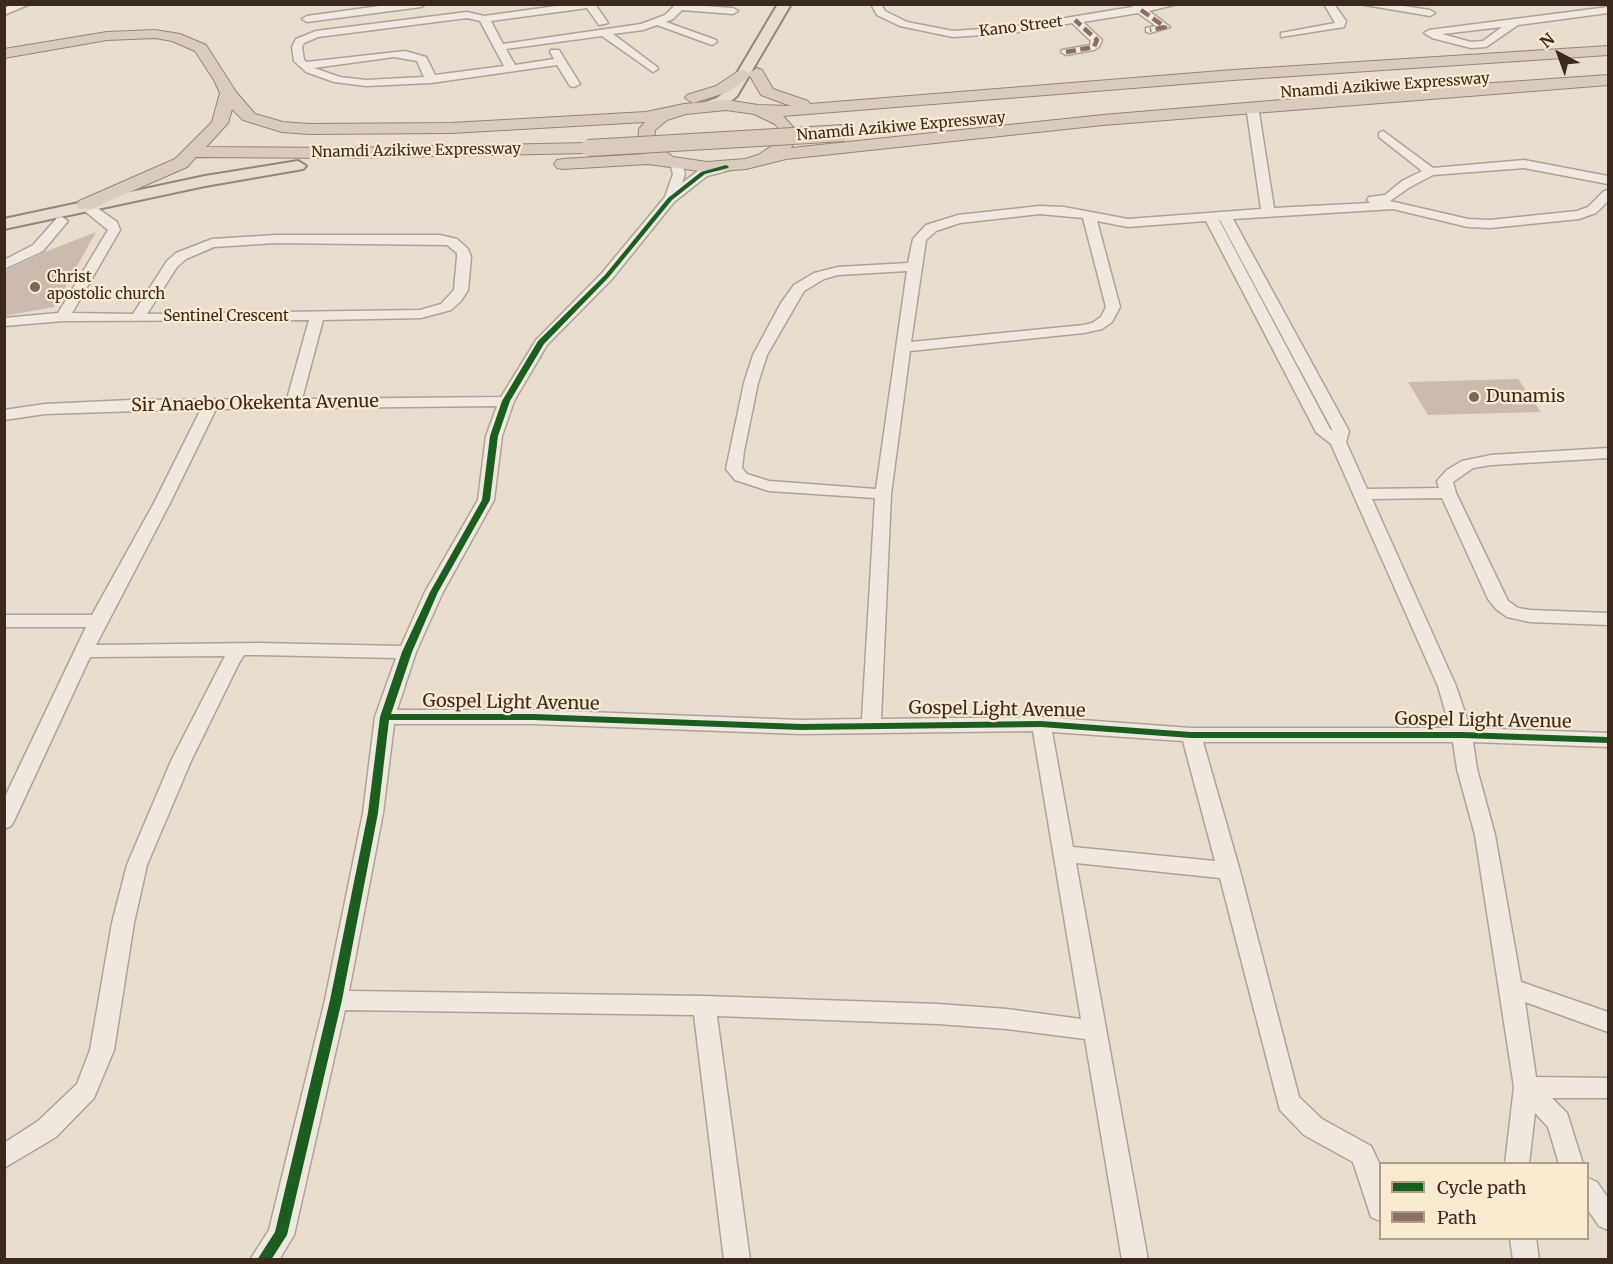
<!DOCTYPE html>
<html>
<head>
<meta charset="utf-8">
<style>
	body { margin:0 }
	#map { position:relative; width:1613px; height:1264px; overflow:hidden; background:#e8ddcc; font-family:Merriweather,serif }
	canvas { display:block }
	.frame { position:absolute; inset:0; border:6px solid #3c291c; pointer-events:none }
	.legend { position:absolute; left:1379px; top:1162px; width:210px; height:78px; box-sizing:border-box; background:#f9ead1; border:2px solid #ad9d89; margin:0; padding:8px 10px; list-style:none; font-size:18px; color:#3c291c }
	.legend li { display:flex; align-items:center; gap:12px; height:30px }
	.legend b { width:30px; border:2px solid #ad9d89 }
	.north { position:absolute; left:1529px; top:24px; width:60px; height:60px; -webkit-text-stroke:4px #f9ead1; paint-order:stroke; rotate:319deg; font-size:16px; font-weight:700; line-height:24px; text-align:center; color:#3c291c }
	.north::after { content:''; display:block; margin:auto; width:21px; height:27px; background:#3c291c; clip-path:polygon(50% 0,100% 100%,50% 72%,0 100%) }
</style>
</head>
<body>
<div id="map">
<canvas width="1613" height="1264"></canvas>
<div class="frame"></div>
<ul class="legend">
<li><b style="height:8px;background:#1b5e20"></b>Cycle path</li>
<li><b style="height:8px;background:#8d6e63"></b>Path</li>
</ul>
<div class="north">N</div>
</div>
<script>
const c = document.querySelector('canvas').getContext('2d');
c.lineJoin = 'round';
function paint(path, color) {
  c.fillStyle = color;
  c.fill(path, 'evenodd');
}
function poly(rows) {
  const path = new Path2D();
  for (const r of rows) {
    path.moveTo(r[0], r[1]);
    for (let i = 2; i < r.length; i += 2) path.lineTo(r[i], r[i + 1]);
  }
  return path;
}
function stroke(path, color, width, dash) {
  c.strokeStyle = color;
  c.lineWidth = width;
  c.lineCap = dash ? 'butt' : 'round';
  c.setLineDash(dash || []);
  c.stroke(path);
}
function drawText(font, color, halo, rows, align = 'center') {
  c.font = font + ' Merriweather,serif';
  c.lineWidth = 4.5;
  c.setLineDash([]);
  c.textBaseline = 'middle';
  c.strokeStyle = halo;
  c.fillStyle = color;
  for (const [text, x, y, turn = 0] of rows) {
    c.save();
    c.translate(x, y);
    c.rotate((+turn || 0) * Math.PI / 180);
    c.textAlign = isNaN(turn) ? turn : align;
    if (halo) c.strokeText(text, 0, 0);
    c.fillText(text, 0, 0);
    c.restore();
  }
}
paint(poly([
	[96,232,54,307,4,316,4,271,45,252],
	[1518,379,1541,412,1428,415,1408,382]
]), '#ccbaac');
const minor = poly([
	[14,4,30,4,4,15,4,8,14,4],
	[394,4,426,4,421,7,307,22,302,19,307,16,394,4],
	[571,4,595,4,608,23,599,25,587,8,491,21,503,44,641,24,665,15,676,4,733,8,738,11,733,14,682,10,673,19,666,22,716,40,717,42,712,45,657,25,643,30,613,34,657,67,658,69,653,72,602,36,506,49,515,65,554,59,550,52,551,50,559,50,580,84,574,87,570,86,557,65,431,83,366,86,334,82,306,72,294,61,292,47,296,39,316,31,467,12,484,16,571,4],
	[467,18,480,21,504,66,435,75,426,57,405,51,307,62,304,60,302,47,304,43,318,37,467,18],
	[394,57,417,61,424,77,366,80,340,77,314,68,394,57],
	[871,4,881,4,885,11,907,22,953,31,1011,27,1132,7,1135,4,1178,4,1149,11,1170,27,1150,33,1146,32,1146,28,1156,26,1138,13,1083,22,1102,40,1099,47,1094,50,1066,55,1061,52,1062,50,1090,45,1091,41,1072,23,1011,33,953,37,900,26,877,15,871,4],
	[1324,4,1334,4,1346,21,1344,27,1281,37,1281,33,1335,23,1324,4],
	[1359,4,1390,4,1430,10,1435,13,1430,16,1359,4],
	[1608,7,1608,13,1518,25,1486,47,1471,48,1432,38,1424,33,1429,30,1608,7],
	[1502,27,1483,41,1471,42,1442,34,1502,27],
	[1252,103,1258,106,1274,208,1370,203,1367,200,1369,197,1385,195,1402,181,1422,171,1379,137,1379,133,1383,131,1433,168,1524,160,1608,176,1608,184,1524,168,1433,175,1410,187,1390,201,1468,219,1490,220,1577,211,1588,207,1604,191,1608,190,1608,201,1596,213,1579,219,1490,228,1468,227,1393,209,1233,219,1349,431,1346,442,1367,489,1439,488,1437,481,1447,470,1462,461,1491,455,1608,448,1608,458,1491,465,1473,468,1453,482,1456,493,1508,601,1518,608,1530,610,1608,613,1608,625,1530,622,1507,617,1496,609,1488,599,1442,498,1372,499,1456,686,1470,728,1608,733,1608,747,1473,742,1477,769,1495,835,1521,982,1608,1012,1608,1032,1525,1002,1536,1077,1608,1078,1608,1098,1552,1098,1567,1113,1583,1164,1559,1164,1548,1127,1535,1113,1529,1164,1505,1164,1514,1087,1475,835,1457,769,1453,742,1203,742,1240,871,1299,1097,1322,1119,1371,1146,1380,1165,1380,1221,1371,1217,1353,1162,1304,1135,1280,1110,1220,878,1076,863,1148,1260,1122,1260,1085,1039,1007,1029,938,1024,717,1016,750,1260,724,1260,694,1015,345,1010,294,1235,279,1260,250,1260,269,1230,325,1000,363,813,375,717,396,658,258,655,244,655,239,663,191,761,147,865,134,923,114,1050,94,1098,56,1137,4,1168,4,1143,38,1121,77,1084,90,1050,112,923,127,865,171,761,225,656,90,657,14,821,11,826,4,829,4,799,86,627,4,627,4,615,92,615,154,503,201,409,45,414,4,420,4,410,45,404,130,400,287,399,309,320,63,321,4,326,4,318,58,313,108,230,81,208,79,205,81,202,89,202,117,222,120,230,72,313,133,314,167,261,176,253,212,239,276,235,440,235,457,239,468,249,471,257,468,290,461,301,451,310,421,318,323,320,302,399,501,397,536,340,602,273,665,197,673,174,671,167,666,162,668,159,676,159,683,166,685,174,682,183,699,170,726,163,730,164,730,170,707,176,674,202,612,279,547,345,514,401,502,436,494,500,443,592,416,652,397,710,533,710,801,720,862,719,875,498,769,491,735,480,726,469,744,383,753,355,781,303,794,285,814,273,838,267,908,263,913,239,926,225,958,215,1040,206,1064,207,1128,219,1261,209,1246,106,1252,103],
	[1040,214,1083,218,1106,307,1101,317,1092,323,1084,325,911,342,926,240,936,231,960,223,1040,214],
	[1219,220,1220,220,1333,431,1330,429,1219,220],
	[1097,221,1128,227,1206,221,1316,432,1331,444,1438,686,1450,728,1191,728,1041,717,881,719,891,494,910,351,1084,333,1102,329,1112,322,1120,307,1097,221],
	[276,243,447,245,457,253,457,257,454,290,441,304,420,310,147,314,177,267,186,259,214,247,276,243],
	[907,271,876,489,769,481,747,474,742,468,744,451,758,383,767,355,804,291,824,279,838,275,907,271],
	[497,406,486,436,478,500,425,592,401,646,258,643,96,645,170,503,216,409,497,406],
	[394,724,533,724,801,734,1033,731,1081,1019,1007,1009,938,1004,704,996,349,991,383,813,394,724],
	[1052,732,1183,741,1215,861,1073,847,1052,732],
	[62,217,68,221,43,251,4,269,4,260,33,245,57,218,62,217],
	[1588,1178,1597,1182,1608,1198,1608,1230,1599,1226,1588,1210,1588,1178],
	[1510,1238,1536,1238,1539,1260,1513,1260,1510,1238]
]);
const major = poly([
	[778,4,791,4,737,96,727,104,711,109,706,108,704,105,706,102,717,98,727,90,778,4],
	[298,161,306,166,303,169,205,186,4,229,4,219,205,176,298,161]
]);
const highway = poly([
	[155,30,180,34,206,45,236,92,255,114,283,122,309,124,451,123,646,112,684,104,726,100,758,105,791,106,761,95,750,76,728,92,693,103,685,98,687,95,716,86,737,72,743,70,749,73,757,68,762,70,773,89,808,101,810,104,1233,70,1608,46,1608,55,1233,80,783,116,795,129,796,137,791,148,1103,115,1437,87,1608,75,1608,85,1103,125,786,159,746,169,707,172,648,164,563,169,557,168,554,164,557,160,563,159,645,154,638,143,639,129,645,122,451,133,309,134,282,132,243,120,232,109,228,123,206,147,342,148,588,143,596,148,588,153,342,158,196,157,187,167,91,209,79,209,76,205,79,201,175,159,212,122,220,93,214,80,195,51,172,41,155,38,107,40,4,58,4,49,107,32,155,30],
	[726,110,754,114,775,124,779,129,778,142,758,155,745,159,707,162,673,157,654,143,655,130,667,120,686,114,726,110]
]);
stroke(minor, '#ada295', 3);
stroke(major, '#92877c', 4);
stroke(highway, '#92877c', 2);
paint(minor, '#eee8df');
paint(major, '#e6ddcf');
paint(highway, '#daccbd');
const highwayBridge = poly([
	[588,148,844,133]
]);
stroke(highwayBridge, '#92877c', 18, []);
stroke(highwayBridge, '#daccbd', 16);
stroke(poly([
	[1141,10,1165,27,1150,30],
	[1066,52,1094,47,1097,40,1075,20]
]), '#8d6e63', 4.5, [10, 4.5]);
paint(poly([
	[726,165,729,167,728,168,705,174,672,200,609,277,544,344,510,401,498,436,490,500,438,592,412,652,391,714,533,714,801,724,1041,721,1191,732,1462,732,1608,737,1608,743,1462,738,1191,738,1041,727,801,730,533,720,389,720,378,813,342,1000,287,1235,271,1260,257,1260,275,1232,330,1000,368,813,380,717,402,652,430,592,482,500,490,436,502,401,538,341,605,275,668,198,701,172,726,165]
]), '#1b5e20');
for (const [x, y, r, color] of [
	[35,287,6,"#78685a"],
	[1474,397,6,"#78685a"]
]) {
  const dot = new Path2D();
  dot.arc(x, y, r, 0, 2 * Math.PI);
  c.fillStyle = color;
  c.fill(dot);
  stroke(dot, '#f9ead1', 2);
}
drawText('15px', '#3c291c', '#f9ead1', [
	["Kano Street",1021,27,-7],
	["Nnamdi Azikiwe Expressway",1385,86,-4],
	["Nnamdi Azikiwe Expressway",901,127,-5],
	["Nnamdi Azikiwe Expressway",416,151,-1],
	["Sentinel Crescent",226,317]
]);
drawText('15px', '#3c291c', '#f9ead1', [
	["Christ",47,278],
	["apostolic church",47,295]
], 'left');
drawText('18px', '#3c291c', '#f9ead1', [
	["Dunamis",1486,397]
], 'left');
drawText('18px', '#3c291c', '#f9ead1', [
	["Sir Anaebo Okekenta Avenue",255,404,-1],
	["Gospel Light Avenue",511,703,1],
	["Gospel Light Avenue",997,710,1],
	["Gospel Light Avenue",1483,721,1]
]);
</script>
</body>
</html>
